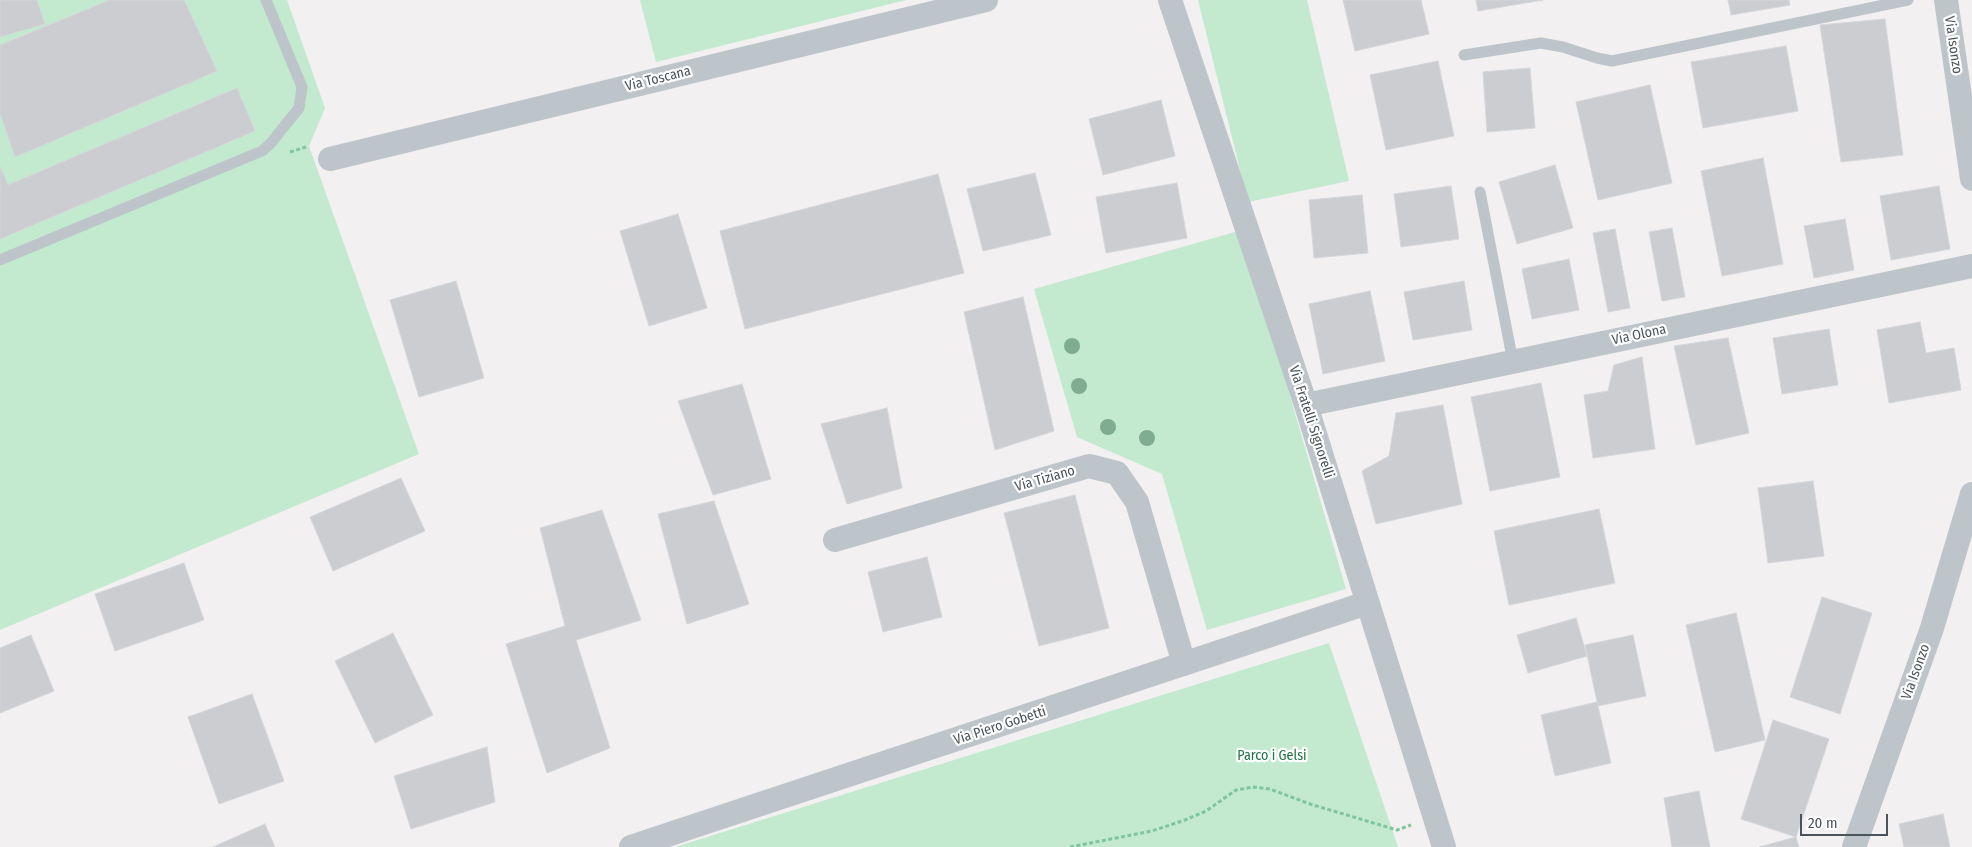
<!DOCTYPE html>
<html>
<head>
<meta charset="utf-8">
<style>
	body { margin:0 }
	#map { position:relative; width:1972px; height:847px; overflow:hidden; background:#f2f0f0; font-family:"Fira Sans Condensed",sans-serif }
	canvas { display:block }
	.scale { position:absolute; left:1800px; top:814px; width:88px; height:22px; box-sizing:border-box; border:2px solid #4a545b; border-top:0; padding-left:6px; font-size:15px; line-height:18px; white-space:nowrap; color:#4a545b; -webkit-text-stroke:4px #fff; paint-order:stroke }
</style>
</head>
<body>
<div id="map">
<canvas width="1972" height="847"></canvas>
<div class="scale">20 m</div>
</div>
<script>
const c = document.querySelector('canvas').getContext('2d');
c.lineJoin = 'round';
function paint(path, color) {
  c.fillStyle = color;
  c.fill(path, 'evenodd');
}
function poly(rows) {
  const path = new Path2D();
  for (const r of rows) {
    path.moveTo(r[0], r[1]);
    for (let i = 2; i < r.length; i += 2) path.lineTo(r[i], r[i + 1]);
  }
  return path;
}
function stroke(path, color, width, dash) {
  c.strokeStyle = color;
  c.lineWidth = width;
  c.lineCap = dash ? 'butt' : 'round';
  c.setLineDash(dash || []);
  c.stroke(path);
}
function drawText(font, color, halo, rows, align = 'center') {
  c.font = font + ' "Fira Sans Condensed",sans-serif';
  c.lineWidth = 4.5;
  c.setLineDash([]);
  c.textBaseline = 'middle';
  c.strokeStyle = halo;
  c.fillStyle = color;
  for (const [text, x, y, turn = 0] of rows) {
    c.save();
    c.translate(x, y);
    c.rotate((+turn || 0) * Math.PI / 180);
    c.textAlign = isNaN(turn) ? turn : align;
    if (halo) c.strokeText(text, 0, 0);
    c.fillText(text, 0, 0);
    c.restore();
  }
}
paint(poly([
	[0,0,287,0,325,108,309,146,419,454,0,630],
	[640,0,906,0,656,62],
	[1198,0,1307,0,1349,181,1248,202],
	[1242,230,1346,589,1207,630,1162,474,1077,437,1034,289],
	[1329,643,1398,847,675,847]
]), '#c3eacf');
const building = poly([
	[0,0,37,0,45,24,0,37,0,0],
	[110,0,184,0,217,71,15,157,0,113,0,45,110,0],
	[1343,0,1421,0,1429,34,1355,51,1343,0],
	[1476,0,1543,0,1478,11,1476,0],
	[1728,0,1789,0,1790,5,1731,15,1728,0],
	[1885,19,1903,155,1841,162,1820,25,1885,19],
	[1786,46,1798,111,1703,128,1691,62,1786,46],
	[1438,61,1454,136,1386,150,1370,75,1438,61],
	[1530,68,1535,128,1487,132,1483,72,1530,68],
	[1650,85,1672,183,1598,200,1576,102,1650,85],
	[237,88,255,131,0,239,0,166,8,185,237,88],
	[1161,100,1175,156,1103,175,1089,119,1161,100],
	[1763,158,1783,264,1722,276,1701,171,1763,158],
	[1555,165,1573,228,1517,244,1499,182,1555,165],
	[1035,173,1051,235,983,251,967,189,1035,173],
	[938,174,964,273,745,329,720,231,938,174],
	[1177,183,1187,238,1106,253,1096,197,1177,183],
	[1451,186,1459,239,1401,247,1394,194,1451,186],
	[1939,186,1950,249,1891,260,1880,196,1939,186],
	[1362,195,1368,253,1314,258,1309,200,1362,195],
	[678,214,707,308,649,326,620,231,678,214],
	[1845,219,1854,270,1814,278,1804,226,1845,219],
	[1672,228,1685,297,1662,301,1649,232,1672,228],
	[1615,229,1630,308,1608,312,1593,233,1615,229],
	[1569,259,1579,310,1532,319,1522,269,1569,259],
	[456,281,484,378,419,397,390,300,456,281],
	[1464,281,1472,330,1413,340,1404,292,1464,281],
	[1370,291,1385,361,1323,374,1309,304,1370,291],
	[1023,297,1054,431,995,450,964,312,1023,297],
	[1920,322,1926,353,1954,348,1961,390,1889,403,1877,330,1920,322],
	[1829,329,1838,385,1782,394,1773,338,1829,329],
	[1728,338,1749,433,1696,445,1674,346,1728,338],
	[1642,357,1655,449,1593,458,1584,395,1608,391,1614,365,1642,357],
	[1541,383,1560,477,1490,491,1471,397,1541,383],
	[742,384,771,479,713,495,678,401,742,384],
	[1443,405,1462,504,1376,524,1362,471,1389,456,1396,413,1443,405],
	[887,408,902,488,847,504,821,424,887,408],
	[401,478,425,531,333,571,310,517,401,478],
	[1813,481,1824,556,1768,563,1758,488,1813,481],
	[1075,495,1109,628,1039,646,1004,513,1075,495],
	[714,501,749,604,687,624,658,514,714,501],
	[1599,509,1615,583,1509,605,1494,531,1599,509],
	[602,510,641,620,576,640,610,748,547,773,506,644,565,626,540,528,602,510],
	[927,557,942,617,883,632,868,572,927,557],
	[184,563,204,620,115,651,95,594,184,563],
	[1822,597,1872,613,1840,714,1790,697,1822,597],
	[1736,613,1765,740,1715,752,1686,625,1736,613],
	[1576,618,1587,656,1528,673,1517,635,1576,618],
	[393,633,433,715,375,743,335,661,393,633],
	[31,635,54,691,0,713,0,648,31,635],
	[1633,635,1646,696,1598,706,1585,645,1633,635],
	[252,694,284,781,219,804,188,717,252,694],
	[1597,702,1611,763,1555,776,1541,715,1597,702],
	[1773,720,1829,739,1796,837,1741,819,1773,720],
	[487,747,495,802,411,829,394,776,487,747],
	[1699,791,1710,847,1672,847,1664,798,1699,791],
	[1943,814,1950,847,1904,847,1899,824,1943,814],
	[265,824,275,847,213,847,265,824],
	[1796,837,1799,847,1759,847,1796,837]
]);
paint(building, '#cbcdd1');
stroke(building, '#d4d6da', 1);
stroke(poly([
	[290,152,306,147],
	[1070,847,1152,831,1185,820,1206,811,1236,790,1254,787,1270,789,1310,804,1397,830,1411,825]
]), '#7fc49d', 3, [4, 2.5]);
stroke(poly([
	[1464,55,1541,43,1563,47,1597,58,1612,61,1908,0],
	[1480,192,1513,362],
	[0,260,262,151,270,144,299,108,302,87,266,0]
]), '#bdc5cb', 11);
stroke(poly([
	[1170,0,1306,405,1444,847],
	[1946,0,1972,179],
	[330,159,986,0],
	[1306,405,1972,266],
	[835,540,1089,466,1117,473,1137,502,1184,664],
	[631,847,1367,603],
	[1854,847,1932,628,1972,494]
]), '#bdc5cb', 24);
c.fillStyle = '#80ac91';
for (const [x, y] of [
	[1072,346],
	[1079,386],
	[1108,427],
	[1147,438]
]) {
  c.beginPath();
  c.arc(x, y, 8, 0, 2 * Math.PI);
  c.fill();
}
drawText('14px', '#4a545b', '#fff', [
	["Via Isonzo",1953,45,82],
	["Via Toscana",658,79,-14],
	["Via Olona",1639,335,-12],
	["Via Fratelli Signorelli",1311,422,72],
	["Via Tiziano",1045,479,-16],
	["Via Isonzo",1916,672,-70],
	["Via Piero Gobetti",1000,726,-18]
]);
drawText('14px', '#227444', '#fff', [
	["Parco i Gelsi",1272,756]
]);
</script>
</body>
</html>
